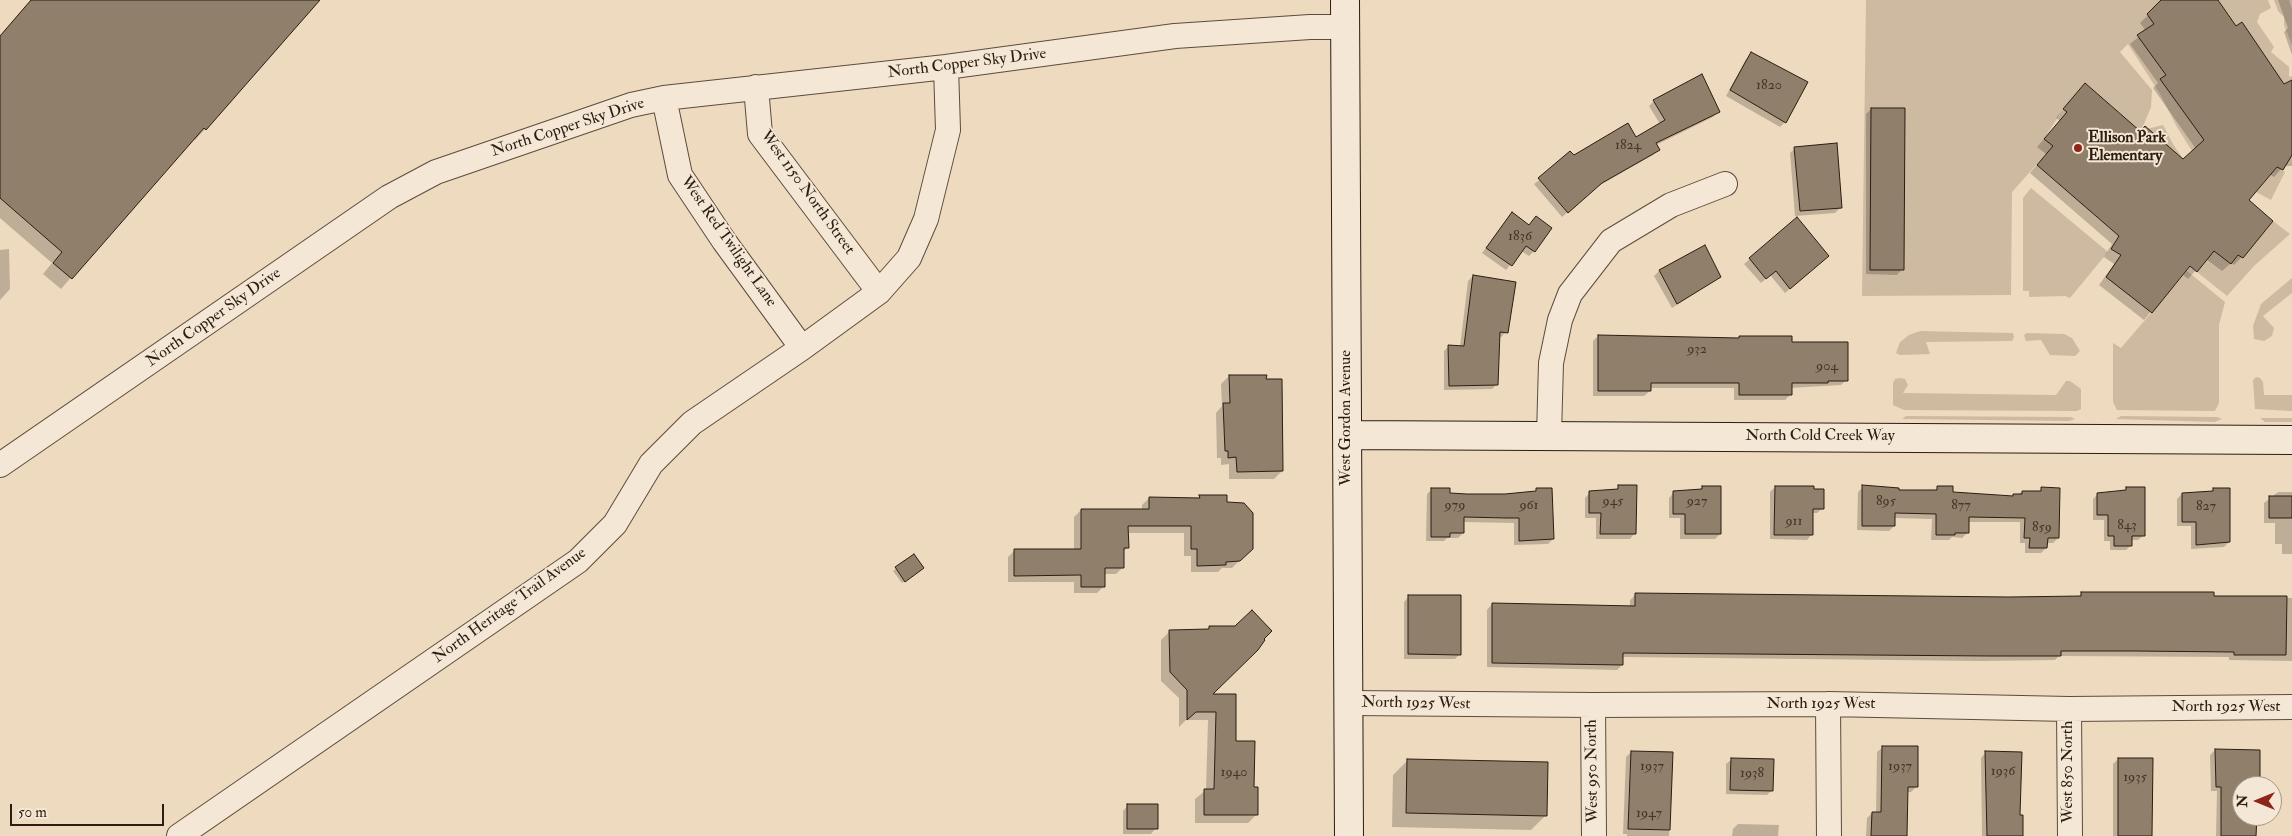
<!DOCTYPE html>
<html>
<head>
<meta charset="utf-8">
<style>
	body { margin:0 }
	#map { position:relative; width:2292px; height:836px; overflow:hidden; background:#eedabe; font-family:"IM FELL Double Pica",serif }
	canvas { display:block }
	.north { position:absolute; left:2232px; top:776px; width:50px; height:50px; box-sizing:border-box; background:#f4e7d5; border:1px solid #a49687; border-radius:50%; rotate:270deg; font-size:14px; font-weight:700; line-height:20px; text-align:center; color:#2b1d12 }
	.north::after { content:''; display:block; margin:auto; width:18px; height:22px; background:#8f2418; clip-path:polygon(50% 0,100% 100%,50% 72%,0 100%) }
	.scale { position:absolute; left:10px; top:804px; width:154px; height:22px; box-sizing:border-box; border:2px solid #2b1d12; border-top:0; padding-left:6px; font-size:15px; line-height:18px; white-space:nowrap; color:#2b1d12; -webkit-text-stroke:4px #f4e7d5; paint-order:stroke }
</style>
</head>
<body>
<div id="map">
<canvas width="2292" height="836"></canvas>
<div class="north">N</div>
<div class="scale">50 m</div>
</div>
<script>
const c = document.querySelector('canvas').getContext('2d');
c.lineJoin = 'round';
function paint(path, color) {
  c.fillStyle = color;
  c.fill(path, 'evenodd');
}
function poly(rows) {
  const path = new Path2D();
  for (const r of rows) {
    path.moveTo(r[0], r[1]);
    for (let i = 2; i < r.length; i += 2) path.lineTo(r[i], r[i + 1]);
  }
  return path;
}
function stroke(path, color, width, dash) {
  c.strokeStyle = color;
  c.lineWidth = width;
  c.lineCap = dash ? 'butt' : 'round';
  c.setLineDash(dash || []);
  c.stroke(path);
}
function drawText(font, color, halo, rows, align = 'center') {
  c.font = font + ' "IM FELL Double Pica",serif';
  c.lineWidth = 4;
  c.setLineDash([]);
  c.textBaseline = 'middle';
  c.strokeStyle = halo;
  c.fillStyle = color;
  for (const [text, x, y, turn = 0] of rows) {
    c.save();
    c.translate(x, y);
    c.rotate((+turn || 0) * Math.PI / 180);
    c.textAlign = isNaN(turn) ? turn : align;
    if (halo) c.strokeText(text, 0, 0);
    c.fillText(text, 0, 0);
    c.restore();
  }
}
paint(poly([
	[1866,0,2161,0,2147,14,2154,24,2137,35,2166,75,2160,79,2204,140,2192,151,2177,127,2160,94,2128,44,2120,52,2152,90,2151,107,2144,124,2140,131,2085,83,2063,109,2044,139,2053,146,2012,192,2011,295,1862,296],
	[2219,0,2268,0,2271,8,2260,14,2257,22,2274,47,2271,52,2289,67,2289,77,2292,76,2292,80,2284,84,2242,22,2236,26],
	[2274,0,2289,0,2292,9,2292,45,2284,25,2284,17,2278,11],
	[2163,125,2173,144,2183,159,2147,129],
	[2277,167,2285,172,2271,200,2256,192],
	[2031,188,2108,252,2070,298,2065,296,2029,297,2029,291,2023,291,2023,198],
	[2273,221,2290,234,2254,266,2227,296,2197,272,2214,251,2231,264,2238,255,2243,258],
	[2187,271,2225,302,2219,325,2219,403,2215,411,2117,410,2113,402,2113,343,2121,348],
	[2292,278,2292,293,2263,316,2274,328,2272,336,2264,341,2254,339,2253,326,2261,304],
	[1920,331,2010,333,2013,333,2014,337,2012,341,1926,342,1930,354,1900,355,1896,353,1900,342,1909,335],
	[2027,333,2064,334,2072,338,2080,351,2075,356,2050,355,2041,340,2026,341,2024,335],
	[2256,377,2260,378,2263,382,2264,395,2292,395,2292,411,2255,409,2253,380],
	[1899,378,1905,379,1908,385,1903,393,2056,395,2066,381,2070,381,2081,389,2081,409,2077,411,1904,410,1893,405,1893,383,1895,379],
	[1906,416,2071,417,2075,419,2069,421,1902,419],
	[2121,416,2217,417,2222,419,2215,422,2116,419],
	[2260,418,2292,418,2292,422,2265,422]
]), '#cdbaa1');
paint(poly([
	[32,0,318,0,205,129,195,140,193,138,61,289,43,274,52,263,0,218,0,36],
	[2164,0,2217,0,2236,28,2284,85,2292,81,2292,166,2284,166,2274,177,2269,174,2247,200,2242,257,2234,265,2231,263,2222,271,2206,259,2188,279,2182,274,2144,320,2099,285,2114,264,2104,257,2112,244,2030,173,2046,154,2037,147,2060,121,2056,118,2077,93,2183,161,2196,149,2153,88,2158,83,2130,44,2146,31,2140,23],
	[2278,0,2292,0,2292,55,2284,32,2288,28],
	[1752,54,1785,122,1780,127,1726,96,1746,59],
	[1654,101,1718,112,1713,117,1656,145,1658,149,1653,155,1595,188,1562,217,1534,184,1573,156,1636,139,1660,124,1649,106],
	[1871,109,1902,269,1897,275,1866,274,1866,114],
	[1795,148,1840,208,1835,213,1795,216,1790,153],
	[1512,214,1529,226,1536,218,1534,251,1529,256,1521,251,1506,270,1482,253],
	[1797,219,1822,261,1785,293,1770,275,1761,283,1744,264],
	[1704,247,1720,277,1672,308,1654,276,1659,271],
	[9,249,10,289,0,300,0,250],
	[1473,276,1506,332,1501,337,1498,337,1497,384,1492,389,1444,390,1444,351,1449,346,1460,347,1468,281],
	[1598,336,1738,339,1740,337,1790,343,1846,380,1841,385,1790,388,1790,395,1785,400,1734,400,1734,388,1650,388,1650,391,1644,396,1593,396,1593,341],
	[1229,376,1282,471,1274,479,1229,479,1229,464,1221,465,1221,458,1217,458,1216,413,1222,406,1221,384],
	[1619,487,1635,533,1630,539,1596,539,1596,518,1585,518,1585,498,1590,492,1615,490],
	[1702,487,1720,534,1715,539,1680,539,1680,518,1669,518,1669,498,1674,492,1699,491],
	[1775,487,1823,508,1817,513,1812,513,1812,534,1807,540,1770,539,1770,492],
	[1863,487,1897,491,1934,491,1938,487,1951,494,2012,497,2022,492,2038,492,2042,489,2058,538,2053,543,2046,543,2046,548,2041,553,2025,553,2025,543,2020,543,2020,522,1968,522,1968,532,1962,538,1952,537,1949,540,1931,540,1932,519,1894,518,1894,526,1889,531,1857,530,1858,492],
	[2126,488,2144,535,2138,540,2131,540,2131,545,2126,550,2110,550,2110,541,2104,541,2104,520,2093,520,2093,499,2098,494,2123,492],
	[1432,489,1449,494,1467,496,1533,493,1537,489,1553,539,1548,544,1514,545,1514,523,1463,522,1463,533,1458,538,1447,538,1444,541,1426,541,1427,494],
	[2213,489,2229,542,2224,547,2191,549,2191,526,2177,526,2177,499,2182,494,2210,493],
	[2278,492,2292,492,2292,554,2282,554,2282,544,2275,544,2275,523,2264,523,2264,503],
	[1200,496,1225,503,1252,548,1232,568,1222,568,1218,572,1191,572,1191,556,1184,556,1184,533,1127,533,1127,548,1123,552,1123,567,1116,574,1104,574,1104,586,1097,593,1074,593,1074,582,1008,582,1008,557,1015,550,1074,550,1074,517,1081,510,1142,510,1142,505,1149,498,1197,499],
	[914,556,920,571,902,583,893,571],
	[2082,593,2292,598,2292,661,2229,660,2229,657,2059,656,2055,660,1983,661,1622,657,1622,665,1617,670,1487,667,1487,610,1492,604,1630,607,1630,600,1636,594,2077,598],
	[1409,596,1460,654,1455,659,1404,659,1404,602],
	[1210,628,1210,695,1235,742,1253,789,1257,814,1248,823,1195,823,1195,799,1206,790,1208,720,1186,720,1179,727,1179,698,1161,681,1161,640,1170,631,1207,631],
	[1883,747,1916,787,1911,792,1906,792,1906,836,1866,836,1867,818,1872,813,1876,813,1877,752],
	[2215,750,2257,786,2242,786,2242,816,2256,816,2255,836,2216,836,2217,791,2211,791,2210,755],
	[1631,752,1672,753,1669,836,1627,836,1627,834,1623,834,1626,757],
	[1986,752,2019,816,2021,836,1982,836,1981,758],
	[1732,759,1772,790,1767,795,1726,794,1726,764],
	[2118,759,2152,836,2113,836,2113,764],
	[1408,760,1546,815,1531,830,1392,827,1393,775],
	[1128,805,1156,828,1151,834,1123,834,1123,811],
	[1738,824,1779,825,1778,836,1732,836,1733,829]
]), '#0003');
const building = poly([
	[31,0,320,0,206,130,204,128,72,279,53,263,62,252,0,198,0,36,31,0],
	[2161,0,2218,0,2236,26,2242,22,2284,84,2292,80,2292,155,2283,170,2277,167,2249,200,2273,221,2243,258,2238,255,2231,264,2214,251,2197,272,2190,266,2152,313,2106,277,2121,255,2111,249,2119,236,2037,165,2053,146,2044,139,2067,112,2063,109,2085,83,2140,131,2145,126,2183,159,2204,140,2160,79,2166,75,2137,35,2154,24,2147,14,2161,0],
	[1751,52,1808,82,1786,123,1730,90,1751,52],
	[1702,74,1720,112,1656,143,1660,150,1602,183,1568,213,1538,178,1570,151,1574,155,1628,123,1636,137,1665,120,1653,100,1702,74],
	[1871,108,1905,108,1904,270,1870,270,1871,108],
	[1837,143,1842,208,1800,211,1794,147,1837,143],
	[1512,212,1529,225,1536,216,1552,228,1535,252,1526,246,1512,266,1486,248,1512,212],
	[1797,217,1829,256,1790,289,1776,271,1766,279,1749,258,1797,217],
	[1705,245,1721,277,1677,304,1659,270,1705,245],
	[1473,275,1516,282,1508,333,1500,332,1498,385,1449,386,1448,345,1464,346,1473,275],
	[1598,335,1739,338,1739,336,1792,336,1792,342,1848,342,1848,381,1828,381,1828,383,1792,383,1792,395,1739,395,1739,383,1651,383,1651,391,1598,391,1598,335],
	[1229,375,1267,375,1266,379,1282,379,1283,471,1237,472,1236,457,1228,458,1228,451,1225,451,1223,403,1230,403,1229,375],
	[1618,485,1637,485,1636,534,1600,534,1601,513,1589,513,1589,491,1618,489,1618,485],
	[1862,485,1899,488,1899,490,1937,490,1937,486,1953,486,1953,492,2013,496,2013,494,2022,494,2022,491,2041,491,2041,487,2060,488,2059,538,2048,538,2047,548,2029,548,2030,538,2024,538,2025,518,1969,517,1969,533,1955,533,1955,535,1936,535,1936,514,1895,513,1895,526,1862,526,1862,485],
	[1702,486,1721,486,1721,534,1685,534,1685,514,1673,514,1673,491,1702,489,1702,486],
	[1775,486,1814,486,1814,489,1824,489,1824,509,1813,509,1813,535,1774,535,1775,486],
	[2126,487,2145,487,2145,536,2132,536,2132,546,2114,546,2114,536,2108,536,2108,515,2097,515,2097,493,2126,490,2126,487],
	[1431,488,1450,488,1450,493,1467,494,1505,494,1536,491,1536,488,1552,488,1554,539,1519,541,1519,518,1506,518,1464,517,1464,533,1450,533,1450,537,1431,537,1431,488],
	[2213,488,2230,488,2230,542,2196,545,2196,522,2182,522,2182,493,2213,491,2213,488],
	[1199,495,1227,495,1227,502,1244,503,1253,513,1253,549,1240,561,1226,562,1226,565,1197,566,1197,549,1191,549,1191,526,1128,526,1129,548,1124,548,1124,568,1105,568,1105,587,1081,587,1081,575,1014,576,1014,549,1081,549,1081,509,1149,509,1149,497,1200,498,1199,495],
	[2269,496,2292,496,2292,518,2269,518,2269,496],
	[914,554,924,568,905,582,895,567,914,554],
	[2081,592,2214,592,2214,596,2287,596,2286,655,2234,655,2234,652,2134,651,2061,651,2061,656,1989,656,1623,653,1623,665,1492,663,1492,603,1635,606,1635,593,2009,597,2081,596,2081,592],
	[1408,595,1461,595,1461,655,1408,654,1408,595],
	[1252,610,1272,631,1264,639,1265,640,1258,650,1213,694,1236,694,1236,741,1255,741,1254,787,1258,787,1258,815,1204,815,1204,789,1214,789,1216,712,1196,712,1187,720,1187,690,1170,672,1169,630,1209,629,1209,626,1235,626,1252,610],
	[1882,746,1918,746,1918,787,1908,787,1907,836,1871,836,1872,812,1881,812,1882,746],
	[2215,749,2260,750,2260,786,2242,786,2242,816,2257,816,2256,836,2221,836,2221,787,2216,787,2215,749],
	[1631,751,1673,752,1670,830,1628,829,1631,751],
	[1985,751,2022,752,2020,815,2023,815,2023,836,1987,836,1985,751],
	[1731,758,1774,759,1773,791,1730,790,1731,758],
	[2118,758,2153,758,2152,836,2118,836,2118,758],
	[1407,759,1548,762,1547,816,1406,813,1407,759],
	[1127,804,1158,804,1158,829,1127,829,1127,804]
]);
paint(building, '#907f6b');
stroke(building, '#2b1d12', 1);
const street = poly([
	[756,87,760,134,879,292],
	[664,98,680,175,724,241,802,348],
	[1549,435,1551,363,1560,320,1570,294,1611,241,1671,205,1725,184],
	[0,465,389,197,436,172,631,105,664,98,946,67,1175,36,1310,27,1345,27],
	[1349,703,1593,705,1828,704,2069,709,2292,707],
	[1828,704,1829,836],
	[1593,705,1594,836],
	[2069,709,2070,836],
	[179,836,578,561,615,524,651,464,692,423,802,348,879,292,909,258,926,219,948,130,946,67]
]);
const secondary = poly([
	[1345,0,1349,836],
	[1347,435,2292,440]
]);
stroke(street, '#5c4c3d', 26);
stroke(secondary, '#2b1d12', 30);
stroke(street, '#f4e7d5', 24);
stroke(secondary, '#f4e7d5', 28);
for (const [x, y, r, color] of [
	[2078,148,5,"#8f2418"]
]) {
  const dot = new Path2D();
  dot.arc(x, y, r, 0, 2 * Math.PI);
  c.fillStyle = color;
  c.fill(dot);
  stroke(dot, '#f4e7d5', 2);
}
drawText('14px', '#443628', null, [
	["1820",1769,86],
	["1824",1628,146],
	["1836",1520,237],
	["932",1697,350],
	["904",1827,367],
	["945",1613,502],
	["927",1697,502],
	["895",1886,502],
	["979",1455,506],
	["961",1529,506],
	["877",1961,506],
	["827",2206,507],
	["911",1794,522],
	["843",2127,526],
	["859",2042,528],
	["1937",1652,767],
	["1937",1900,767],
	["1936",2003,772],
	["1940",1234,773],
	["1938",1752,774],
	["1935",2135,778],
	["1947",1649,814]
]);
drawText('16px', '#2b1d12', '#f4e7d5', [
	["North Copper Sky Drive",967,64,-7],
	["North Copper Sky Drive",568,128,-18],
	["West 1150 North Street",807,193,54],
	["West Red Twilight Lane",728,242,55],
	["North Copper Sky Drive",214,318,-35],
	["West Gordon Avenue",1347,418,-90],
	["North Cold Creek Way",1820,437],
	["North Heritage Trail Avenue",510,606,-36],
	["North 1925 West",1416,704,1],
	["North 1925 West",1821,705],
	["North 1925 West",2226,708],
	["West 950 North",1593,771,-91],
	["West 850 North",2069,772,-90]
]);
drawText('bold 16px', '#2b1d12', '#f4e7d5', [
	["Ellison Park",2088,139],
	["Elementary",2088,157]
], 'left');
</script>
</body>
</html>
